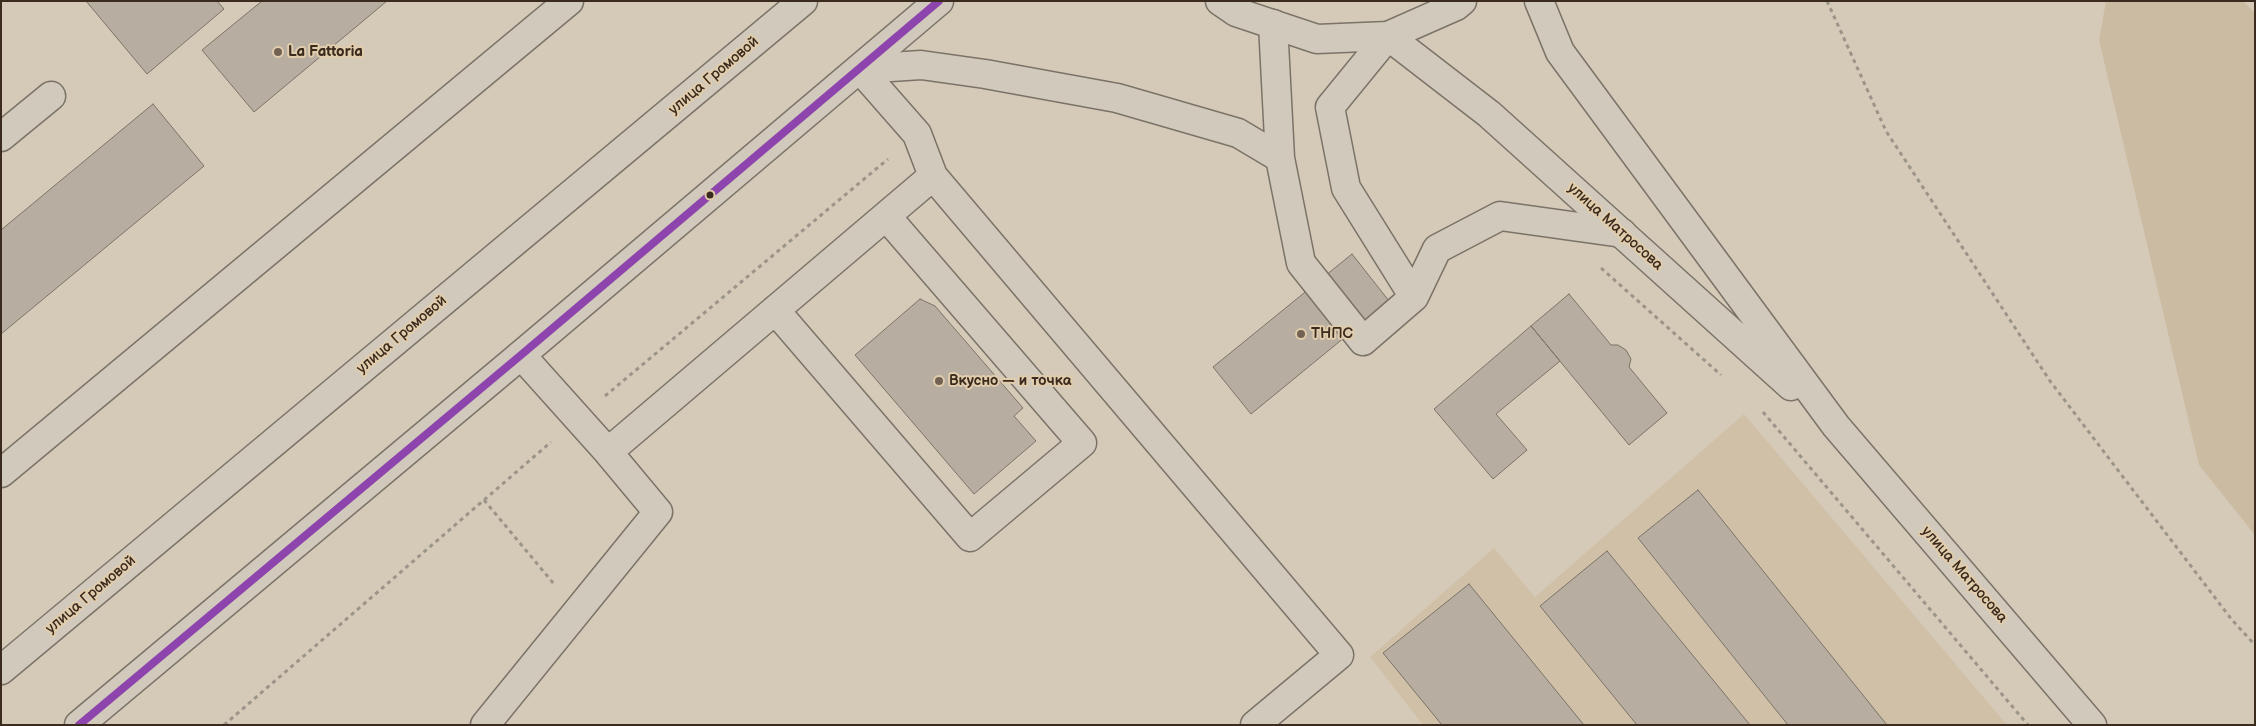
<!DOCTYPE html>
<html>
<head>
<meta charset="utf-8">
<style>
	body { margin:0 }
	#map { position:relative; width:2256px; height:726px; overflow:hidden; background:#d5cab8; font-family:"Balsamiq Sans",sans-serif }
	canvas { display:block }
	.frame { position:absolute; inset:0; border:2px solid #3b2a1e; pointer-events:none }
</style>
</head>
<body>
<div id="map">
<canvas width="2256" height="726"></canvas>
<div class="frame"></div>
</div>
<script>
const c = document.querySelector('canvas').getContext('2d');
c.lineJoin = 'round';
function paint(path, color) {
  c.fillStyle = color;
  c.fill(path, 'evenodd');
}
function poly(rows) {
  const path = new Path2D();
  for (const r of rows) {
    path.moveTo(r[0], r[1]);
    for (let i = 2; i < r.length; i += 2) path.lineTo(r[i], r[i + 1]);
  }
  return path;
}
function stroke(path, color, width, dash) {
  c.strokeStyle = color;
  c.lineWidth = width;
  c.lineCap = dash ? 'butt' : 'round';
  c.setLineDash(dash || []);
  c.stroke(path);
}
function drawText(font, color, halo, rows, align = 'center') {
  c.font = font + ' "Balsamiq Sans",sans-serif';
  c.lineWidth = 4;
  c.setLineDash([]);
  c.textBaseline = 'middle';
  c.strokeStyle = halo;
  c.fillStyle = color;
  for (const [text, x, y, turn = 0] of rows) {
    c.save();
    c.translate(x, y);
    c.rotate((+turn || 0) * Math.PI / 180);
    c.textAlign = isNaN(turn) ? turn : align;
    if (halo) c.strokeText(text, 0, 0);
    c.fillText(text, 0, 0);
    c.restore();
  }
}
paint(poly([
	[1744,414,2007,725,1423,725,1370,657,1494,548,1535,597]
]), '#d0c0a7');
paint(poly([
	[2106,1,2243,1,2255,13,2255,535,2199,465,2099,40]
]), '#cbbba3');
const building = poly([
	[86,1,217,1,224,9,147,74,86,1],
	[262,1,387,1,254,112,202,50,262,1],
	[153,104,204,166,1,334,1,230,153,104],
	[1352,254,1389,301,1251,414,1213,367,1352,254],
	[1569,294,1611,345,1618,345,1626,350,1631,359,1629,367,1667,413,1629,445,1531,326,1569,294],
	[920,299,935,306,1023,408,1014,416,1036,441,974,494,855,355,920,299],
	[1531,326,1560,361,1496,414,1527,450,1493,479,1434,409,1531,326],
	[1698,490,1887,725,1788,725,1638,538,1698,490],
	[1607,551,1750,725,1637,725,1540,606,1607,551],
	[1469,584,1584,725,1442,725,1383,653,1469,584]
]);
paint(building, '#b7aea1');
stroke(building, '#7b7368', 1);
const minor = poly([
	[1273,24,1280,158],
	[1388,36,1330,107,1346,188,1414,297],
	[860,69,921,65,985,74,1117,98,1238,133,1280,158,1301,263,1363,341,1414,297,1437,249,1500,216,1622,233],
	[860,69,917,134,933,176,1339,655,1255,725],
	[1,137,51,96],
	[775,310,970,537,1082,443,886,216],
	[608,452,933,176],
	[1,473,569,1],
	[485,725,658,512,608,452,521,355]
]);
const major = poly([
	[1220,1,1236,12,1317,39,1388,36,1456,6,1462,1],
	[1539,1,1560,52,1836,426,2092,725],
	[1388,36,1489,114,1791,386],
	[1,670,803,1],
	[79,725,521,355,939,1]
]);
stroke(minor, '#7b7368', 31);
stroke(major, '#7b7368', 31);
stroke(poly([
	[1827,1,1886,131,2050,381,2232,620,2255,645],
	[1601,268,1721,375],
	[605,396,888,159],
	[1763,412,2028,725],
	[484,500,554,584],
	[224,725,551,442]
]), '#9b9489', 3, [4, 4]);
stroke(minor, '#d1c9bc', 28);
stroke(major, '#d1c9bc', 28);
stroke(poly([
	[79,725,521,355,939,1]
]), '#8e44ad', 8);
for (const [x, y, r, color] of [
	[278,52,5,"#716254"],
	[710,195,4.5,"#3b2a1e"],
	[1301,334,5,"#716254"],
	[939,381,5,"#716254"]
]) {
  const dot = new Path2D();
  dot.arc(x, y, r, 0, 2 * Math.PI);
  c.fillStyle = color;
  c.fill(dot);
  stroke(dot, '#e1cdac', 2);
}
drawText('bold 15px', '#3b2a1e', '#e1cdac', [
	["La Fattoria",288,52],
	["ТНПС",1311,334],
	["Вкусно — и точка",949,381]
], 'left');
drawText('15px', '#3b2a1e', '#e1cdac', [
	["улица Громовой",714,76,-40],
	["улица Матросова",1615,227,42],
	["улица Громовой",402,335,-40],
	["улица Матросова",1964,575,49],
	["улица Громовой",91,595,-40]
]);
</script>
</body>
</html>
